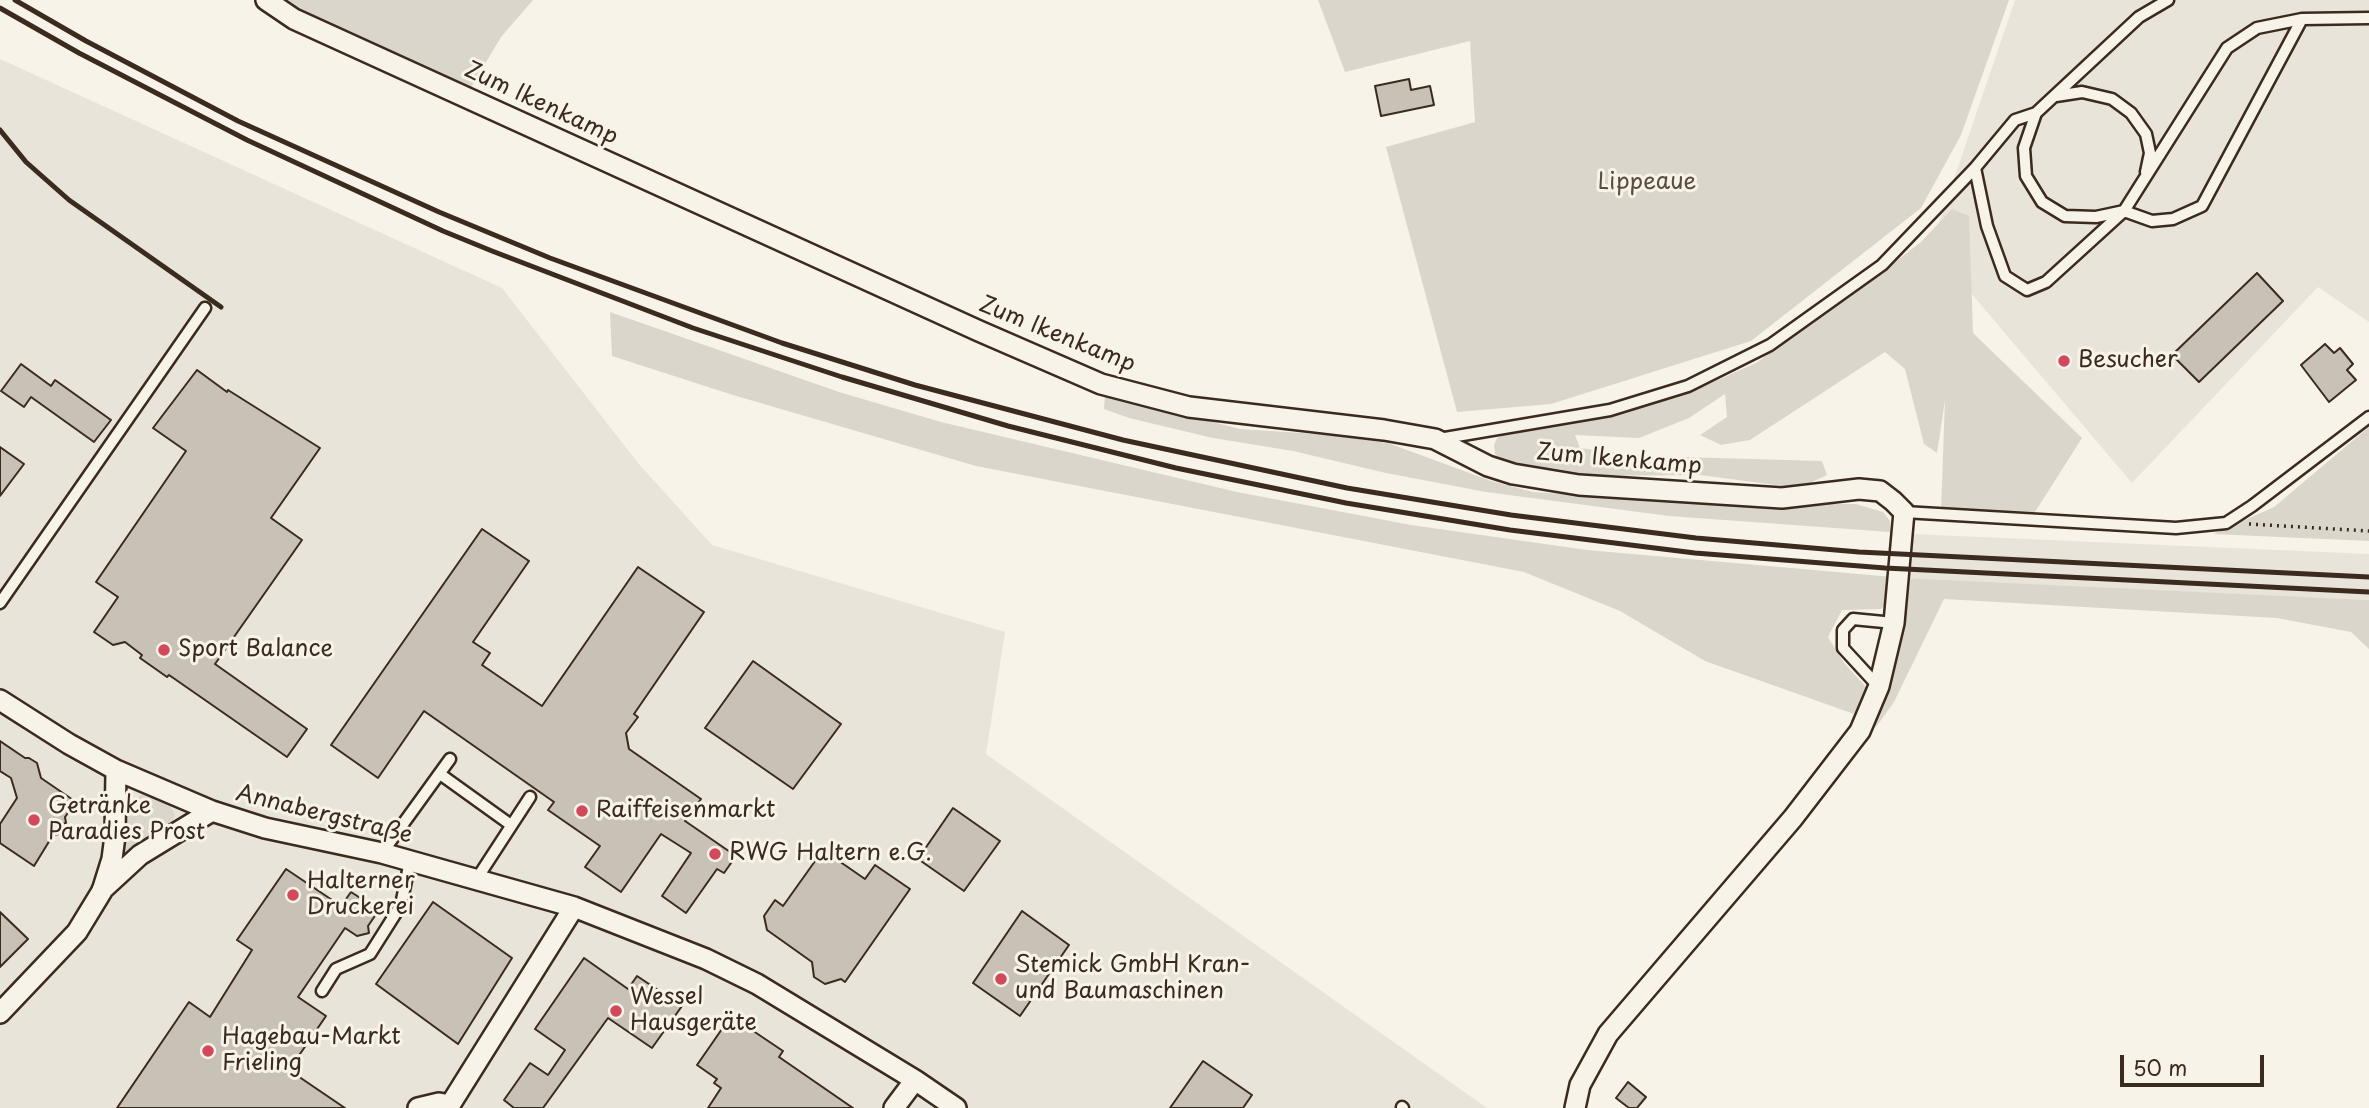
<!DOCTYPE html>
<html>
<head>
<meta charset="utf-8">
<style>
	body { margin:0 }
	#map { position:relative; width:2369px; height:1108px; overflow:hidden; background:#f7f3e8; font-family:"Playpen Sans",sans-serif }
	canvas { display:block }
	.scale { position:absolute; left:2120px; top:1055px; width:144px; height:32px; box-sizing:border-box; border:4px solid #3b2a1e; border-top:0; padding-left:9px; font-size:21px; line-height:24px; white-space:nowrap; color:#3b2a1e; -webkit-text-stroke:5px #f7f3e8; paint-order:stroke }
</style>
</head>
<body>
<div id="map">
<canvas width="2369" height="1108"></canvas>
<div class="scale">50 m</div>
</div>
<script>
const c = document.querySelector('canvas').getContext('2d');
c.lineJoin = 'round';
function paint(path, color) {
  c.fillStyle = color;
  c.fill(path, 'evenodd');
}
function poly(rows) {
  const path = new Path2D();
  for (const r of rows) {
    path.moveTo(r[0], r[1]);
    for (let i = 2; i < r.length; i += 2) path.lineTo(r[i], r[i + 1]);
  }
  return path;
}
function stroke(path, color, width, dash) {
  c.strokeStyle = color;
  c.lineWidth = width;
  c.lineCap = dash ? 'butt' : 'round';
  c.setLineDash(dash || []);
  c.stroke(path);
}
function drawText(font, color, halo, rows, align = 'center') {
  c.font = font + ' "Playpen Sans",sans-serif';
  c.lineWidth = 6;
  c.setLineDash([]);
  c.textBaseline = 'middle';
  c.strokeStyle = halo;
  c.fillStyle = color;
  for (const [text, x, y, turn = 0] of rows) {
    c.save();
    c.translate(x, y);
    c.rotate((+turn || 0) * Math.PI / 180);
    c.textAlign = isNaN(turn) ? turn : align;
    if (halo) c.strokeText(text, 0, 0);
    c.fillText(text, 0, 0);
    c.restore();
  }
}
paint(poly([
	[2015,0,2369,0,2369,322,2318,287,2132,483,1931,246],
	[0,59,502,288,638,463,712,545,1005,632,986,754,1487,1108,0,1108],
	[1912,534,2369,554,2369,600,1923,580,1909,578]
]), '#e9e4d9');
paint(poly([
	[285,0,533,0,501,37,469,91,307,13],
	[1318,0,2009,0,1961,135,1921,208,1751,341,1551,404,1457,412,1386,147,1475,122,1470,41,1345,72],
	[1952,209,1969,216,1973,333,2082,438,2035,512,1941,511,1945,400,1937,453,1924,444,1905,369,1885,352,1750,440,1721,445,1700,435,1727,417,1725,394,1689,418,1639,438,1575,435,1580,448,1645,456,1822,461,1827,475,1799,488,1700,475,1573,476,1503,462,1495,454,1494,445,1497,438,1509,432,1587,419,1654,404,1709,384,1756,363,1848,298,1921,242],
	[610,312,839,392,941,422,1237,492,1411,525,1587,550,1893,577,1888,602,1881,609,1842,610,1828,637,1844,663,1867,688,1854,714,1705,661,1620,611,1524,572,976,466,733,395,612,356],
	[1105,395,1240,429,1332,435,1388,443,1491,481,1533,492,1789,509,1820,504,1856,504,1883,512,1890,521,1890,532,1669,516,1486,492,1386,473,1293,451,1213,438,1129,418,1104,409],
	[2369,427,2369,541,2213,534,2274,507],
	[1901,578,2369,600,2369,649,2351,632,2277,618,1944,599,1894,702,1876,727,1872,722],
	[141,795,148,795,167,801,175,814,172,822,119,871,126,811,134,800]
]), '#dbd6cb');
const building = poly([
	[1409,79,1411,90,1430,86,1434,105,1381,116,1375,86,1409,79],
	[2257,273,2283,301,2199,382,2172,355,2257,273],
	[2325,344,2334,353,2340,348,2353,364,2347,370,2356,380,2329,402,2301,365,2325,344],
	[21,364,51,386,55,380,111,420,94,442,31,397,24,407,1,391,21,364],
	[197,370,227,392,228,390,320,448,271,518,302,540,215,664,307,729,287,757,169,675,167,677,140,658,142,655,125,642,113,645,94,632,118,597,96,582,186,451,153,428,197,370],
	[0,447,24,464,0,496,0,447],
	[482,529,529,561,473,642,490,653,482,665,542,706,638,567,704,612,634,714,638,717,626,733,629,749,701,799,685,821,736,856,724,873,717,869,686,913,662,896,691,853,661,834,621,892,585,867,600,846,548,810,554,802,424,711,378,778,331,745,482,529],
	[753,661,841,724,793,789,705,728,753,661],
	[0,741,25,758,29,758,37,763,41,778,76,802,65,817,66,823,57,825,59,834,53,835,34,866,0,843,0,824,17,798,11,778,0,771,0,741],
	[953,808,1000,841,964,891,918,859,953,808],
	[823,850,865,879,875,865,910,889,845,982,841,979,825,984,814,977,812,962,767,930,764,916,775,900,783,906,823,850],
	[286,869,341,906,351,892,379,910,368,926,369,933,357,936,345,928,298,997,326,1016,289,1070,345,1108,117,1108,189,1002,210,1017,252,950,237,940,286,869],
	[433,902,512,958,458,1044,376,984,433,902],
	[1022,911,1069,945,1020,1016,973,983,1022,911],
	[0,912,28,939,0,967,0,912],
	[584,958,628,989,637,976,682,1006,652,1048,608,1018,543,1108,514,1108,504,1100,530,1063,548,1075,565,1050,535,1029,584,958],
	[731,1016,783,1051,779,1057,853,1108,708,1108,721,1088,714,1083,717,1079,697,1065,731,1016],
	[1203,1061,1252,1095,1243,1108,1170,1108,1203,1061],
	[1628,1082,1646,1097,1637,1108,1629,1108,1616,1098,1628,1082]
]);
paint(building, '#c8c1b6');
stroke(building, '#3b2a1e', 2);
const lane = poly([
	[2168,0,2139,17,2036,113,2024,148,2026,176,2042,202,2065,216,2096,217,2124,211,2227,48,2257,28,2302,19,2369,18],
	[2056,96,2082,92,2112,99,2131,113,2146,134,2150,153,2146,172],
	[1975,168,1987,226,2005,276,2027,290,2046,282,2124,211,2152,221,2173,219,2202,206,2302,19],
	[1439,439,1610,410,1688,386,1770,345,1882,265,1975,168,2015,120,2036,113],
	[1904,512,2176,528,2226,523,2252,506,2369,417],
	[0,603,205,308],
	[1878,686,1843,648,1843,630,1853,619,1894,623],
	[440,774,511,825],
	[382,853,450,759],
	[476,880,530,797],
	[322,991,336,969,370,954,401,905,410,861],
	[1402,1107,1403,1108]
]);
const street = poly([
	[266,0,294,19,979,331,1101,384,1189,407,1384,430,1435,439,1488,466,1513,474,1579,485,1782,498,1859,489,1880,491,1893,501,1904,512,1894,623,1879,686,1860,731,1793,818,1608,1034,1580,1085,1575,1108],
	[0,700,69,744,116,770,212,811,265,828,382,853,574,907,706,959,757,984,915,1080,956,1108],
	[102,890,140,855,212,811],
	[0,1013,77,932,102,891,112,859,115,836,116,770],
	[450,1105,574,907],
	[418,1108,439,1103,450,1105],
	[894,1108,915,1080]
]);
stroke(lane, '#3b2a1e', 15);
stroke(street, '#3b2a1e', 24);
stroke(poly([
	[2249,524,2369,531]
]), '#3b2a1e', 3.5, [2, 5]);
stroke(lane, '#f7f3e8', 10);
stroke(street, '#f7f3e8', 19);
stroke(poly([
	[15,0,86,41,238,121,439,212,550,258,782,343,915,385,1123,440,1347,488,1511,515,1696,538,1859,552,2369,577],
	[0,8,79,53,247,140,443,231,492,251,693,328,842,377,1008,426,1176,468,1346,503,1510,530,1695,553,1885,568,2369,592],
	[0,130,26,162,69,200,221,307]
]), '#3b2a1e', 5);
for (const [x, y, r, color] of [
	[2064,361,7,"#d1495b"],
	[164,650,7,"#d1495b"],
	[582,811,7,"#d1495b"],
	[34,820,7,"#d1495b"],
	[715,854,7,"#d1495b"],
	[293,895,7,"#d1495b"],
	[1001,979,7,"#d1495b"],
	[616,1011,7,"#d1495b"],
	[208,1051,7,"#d1495b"]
]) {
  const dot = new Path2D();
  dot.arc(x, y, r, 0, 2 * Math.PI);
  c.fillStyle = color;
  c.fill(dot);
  stroke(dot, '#f7f3e8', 2.5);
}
drawText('23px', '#3b2a1e', '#f7f3e8', [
	["Zum Ikenkamp",541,104,25],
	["Zum Ikenkamp",1057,335,22],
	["Zum Ikenkamp",1619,460,5],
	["Annabergstraße",324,815,14]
]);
drawText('23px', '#5b4c41', '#f7f3e8', [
	["Lippeaue",1647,183]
]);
drawText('23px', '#3b2a1e', '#f7f3e8', [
	["Besucher",2078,361],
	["Sport Balance",178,650],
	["Getränke",48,807],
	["Paradies Prost",48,833],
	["Raiffeisenmarkt",596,811],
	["RWG Haltern e.G.",729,854],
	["Halterner",307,882],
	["Druckerei",307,908],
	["Stemick GmbH Kran-",1015,966],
	["und Baumaschinen",1015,992],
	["Wessel",630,998],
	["Hausgeräte",630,1024],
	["Hagebau-Markt",222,1038],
	["Frieling",222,1064]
], 'left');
</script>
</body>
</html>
